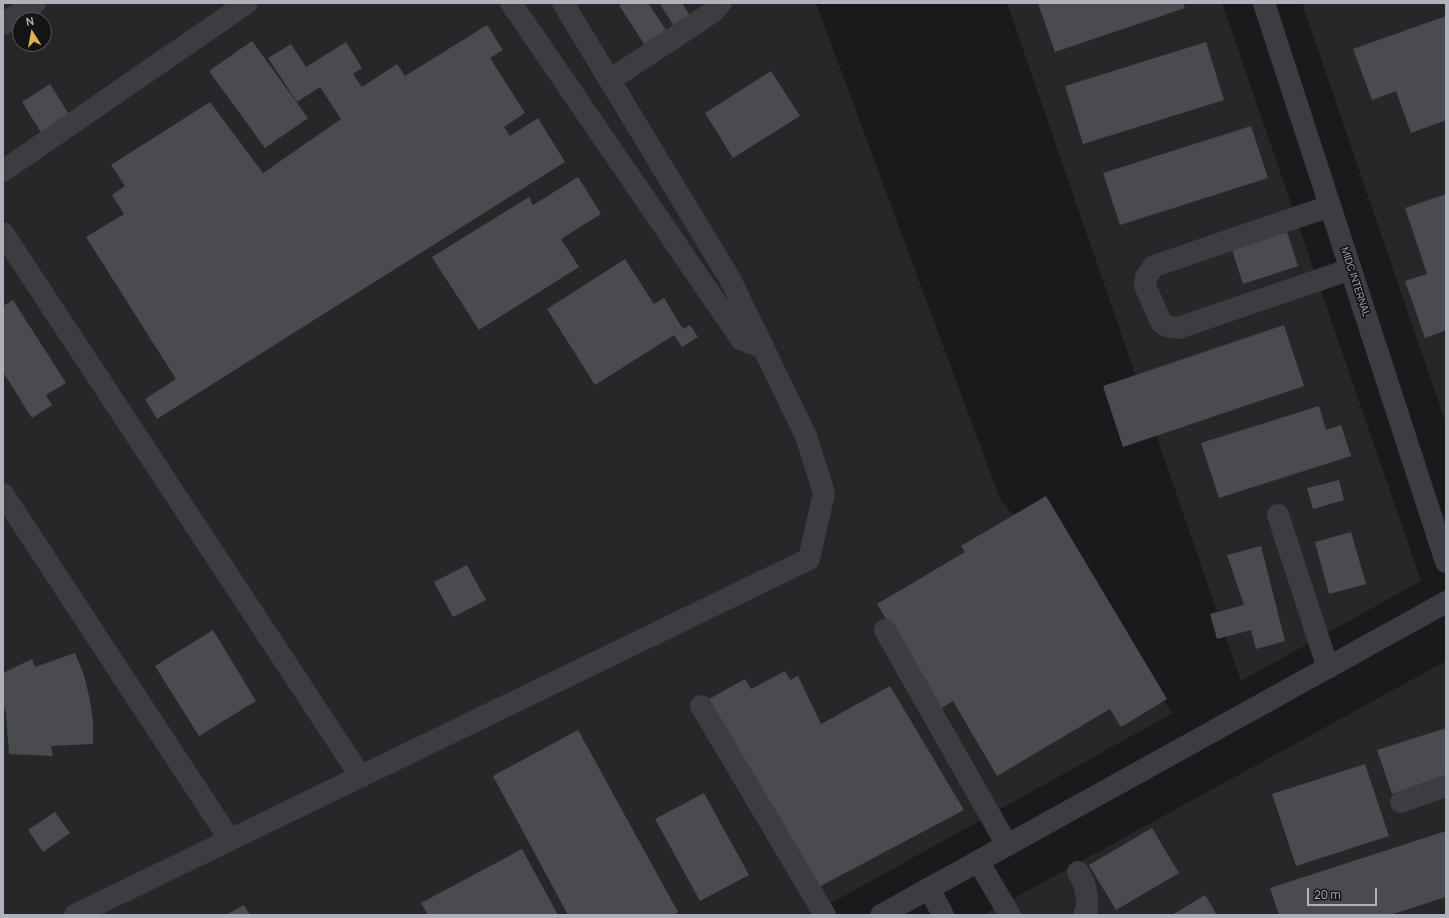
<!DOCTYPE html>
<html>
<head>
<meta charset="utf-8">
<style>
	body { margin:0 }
	#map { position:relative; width:1449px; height:918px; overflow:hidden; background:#1a1a1c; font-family:Manrope,sans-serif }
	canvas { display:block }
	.frame { position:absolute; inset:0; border:4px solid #afb2ba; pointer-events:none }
	.north { position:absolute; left:12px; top:12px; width:40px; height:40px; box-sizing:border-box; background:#151517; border:1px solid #535458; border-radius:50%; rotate:349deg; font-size:11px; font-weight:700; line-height:16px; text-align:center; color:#afb2ba }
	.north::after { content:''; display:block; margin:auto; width:14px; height:18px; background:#dcb252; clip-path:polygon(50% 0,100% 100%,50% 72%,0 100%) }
	.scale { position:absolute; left:1307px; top:888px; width:70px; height:18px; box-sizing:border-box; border:2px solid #afb2ba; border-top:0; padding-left:5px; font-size:12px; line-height:14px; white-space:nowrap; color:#afb2ba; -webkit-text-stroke:3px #151517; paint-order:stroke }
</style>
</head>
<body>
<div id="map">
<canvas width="1449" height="918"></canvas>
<div class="frame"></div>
<div class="north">N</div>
<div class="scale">20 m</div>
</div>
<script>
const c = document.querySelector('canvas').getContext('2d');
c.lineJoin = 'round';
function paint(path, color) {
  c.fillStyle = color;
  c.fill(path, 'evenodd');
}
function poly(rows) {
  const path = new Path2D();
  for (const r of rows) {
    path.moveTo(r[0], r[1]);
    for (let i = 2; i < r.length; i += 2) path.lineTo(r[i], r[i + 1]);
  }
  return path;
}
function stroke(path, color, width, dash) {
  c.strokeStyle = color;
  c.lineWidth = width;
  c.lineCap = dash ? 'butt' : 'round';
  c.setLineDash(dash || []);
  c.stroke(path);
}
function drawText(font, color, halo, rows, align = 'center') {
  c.font = font + ' Manrope,sans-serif';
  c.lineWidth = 3.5;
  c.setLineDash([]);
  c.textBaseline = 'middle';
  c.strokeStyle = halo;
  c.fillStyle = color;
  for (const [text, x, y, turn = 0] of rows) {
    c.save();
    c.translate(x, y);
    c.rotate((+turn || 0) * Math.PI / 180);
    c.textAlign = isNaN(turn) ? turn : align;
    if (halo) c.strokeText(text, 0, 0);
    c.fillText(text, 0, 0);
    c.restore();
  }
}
paint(poly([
	[3,3,816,3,1000,499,1173,713,810,915,3,915],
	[20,20,44,20,44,44,20,44],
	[1007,3,1222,3,1421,581,1241,681],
	[1302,3,1446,3,1446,424],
	[1446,661,1446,915,983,915]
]), '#272629');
paint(poly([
	[623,3,648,3,666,30,644,44,619,5],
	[659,3,682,3,691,17,675,27],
	[1038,3,1183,3,1185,8,1055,52],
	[1446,16,1446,120,1411,133,1396,91,1372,100,1353,49],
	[487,25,503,50,490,58,525,113,504,127,510,136,538,118,565,162,157,419,145,399,176,379,86,237,124,214,112,195,125,186,111,165,210,102,263,173,341,119,320,87,297,102,268,58,291,44,306,67,346,42,362,68,353,74,362,87,397,64,405,76],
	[252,41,308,118,265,148,209,71],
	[1206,42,1224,100,1083,144,1065,86],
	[771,71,800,116,733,158,705,113],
	[50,84,70,116,42,134,22,102],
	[1251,126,1268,178,1120,225,1103,173],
	[578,177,601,214,561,239,579,267,479,330,432,257,529,197,533,205],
	[1446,194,1446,330,1425,338,1405,281,1427,274,1405,208],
	[1287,232,1298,266,1243,284,1232,250],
	[625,259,654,304,664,298,683,329,690,325,698,337,682,347,674,335,595,385,547,309],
	[13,300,66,383,46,395,52,405,32,418,3,372,3,306],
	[1284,325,1304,386,1123,447,1103,386],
	[1319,406,1326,430,1341,425,1351,456,1219,498,1201,443],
	[1339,480,1344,500,1313,509,1307,488],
	[1046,496,1167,699,1121,727,1110,709,997,776,953,701,940,709,877,604,965,552,961,546],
	[1351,532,1366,584,1329,594,1315,542],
	[1261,546,1285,641,1256,649,1251,630,1217,639,1210,614,1244,605,1227,555],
	[467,565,486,600,453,617,434,582],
	[213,630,256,701,199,736,155,666],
	[75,653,84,675,90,700,93,721,93,744,51,746,53,756,9,754,6,713,3,701,3,673,32,659,35,667],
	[785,671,790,680,798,676,821,724,890,686,964,810,813,890,709,699,745,679,751,689],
	[1446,728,1446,776,1392,794,1377,750],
	[578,730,678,912,673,915,568,915,493,776],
	[1365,764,1389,836,1296,866,1272,794],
	[704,793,749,875,700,901,655,819],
	[55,812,70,833,43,852,28,830],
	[1152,828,1179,873,1116,910,1089,865],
	[1446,831,1446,897,1390,915,1279,915,1270,888],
	[522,849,558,915,428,915,421,903],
	[1205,895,1217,915,1172,915],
	[244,905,250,915,226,915]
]), '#4a4b4e');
stroke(poly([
	[511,3,741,339,763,348],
	[1264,3,1446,562],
	[3,24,35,3],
	[610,80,713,12,721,3],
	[3,171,247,3],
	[1330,206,1154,266,1146,277,1145,286,1161,322,1167,326,1178,328,1351,269],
	[3,233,361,777],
	[3,494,230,840],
	[1278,515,1328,668],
	[885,630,1007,845],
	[701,706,825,915],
	[1401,802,1446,786],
	[978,861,1010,915],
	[1078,872,1084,883,1087,897,1087,909,1084,915],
	[929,888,943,915],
	[75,915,809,559,824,493,806,436,730,279,563,3],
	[881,915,1446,602]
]), '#3c3c41', 22);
drawText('10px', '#afb2ba', '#151517', [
	["MIDC INTERNAL",1355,282,72]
]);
</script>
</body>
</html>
